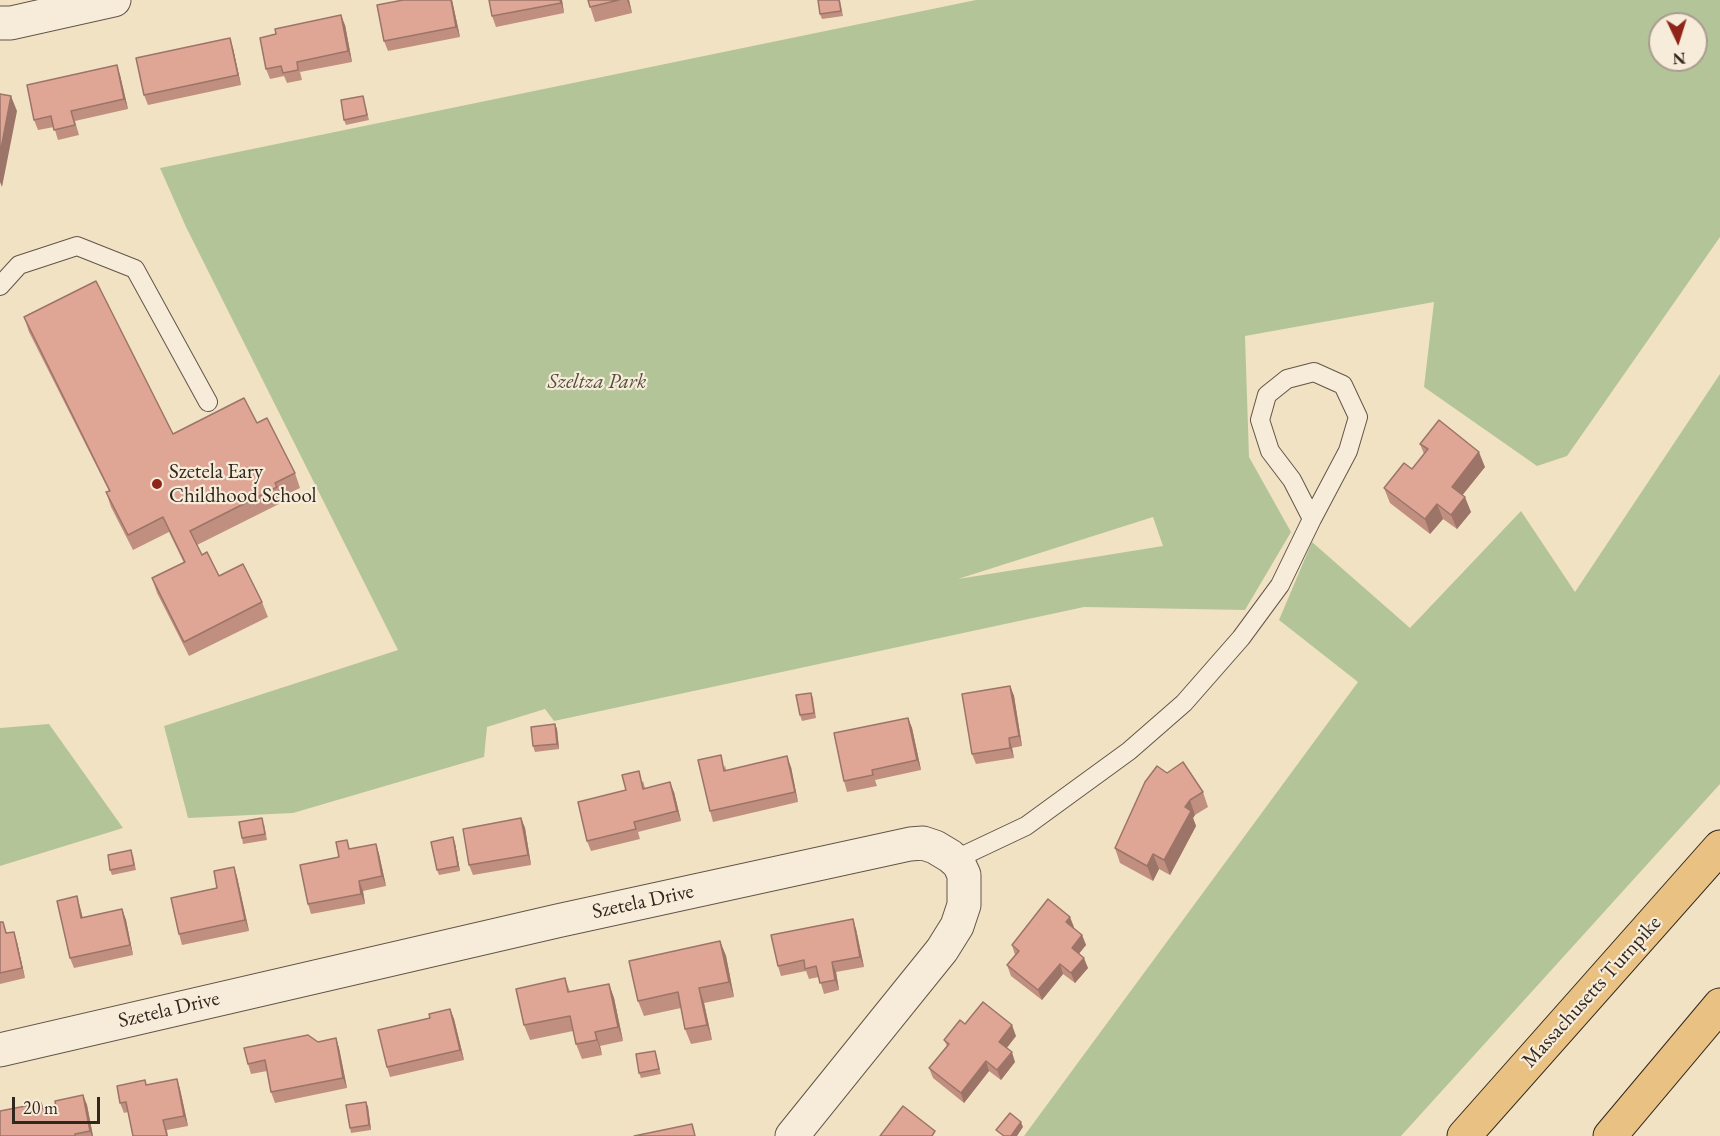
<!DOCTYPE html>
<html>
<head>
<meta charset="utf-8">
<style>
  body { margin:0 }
  #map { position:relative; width:1720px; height:1136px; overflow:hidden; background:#f2e2c4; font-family:"EB Garamond",serif }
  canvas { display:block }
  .north { position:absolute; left:1648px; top:12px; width:60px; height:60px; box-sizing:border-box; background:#f7ecd9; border:2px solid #a89d8e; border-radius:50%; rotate:176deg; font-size:16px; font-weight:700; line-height:24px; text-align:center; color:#31271e }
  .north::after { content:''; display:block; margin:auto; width:21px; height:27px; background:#8f2418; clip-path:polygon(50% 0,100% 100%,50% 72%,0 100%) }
  .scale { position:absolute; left:12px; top:1097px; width:88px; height:27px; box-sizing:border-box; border:3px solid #31271e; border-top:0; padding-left:8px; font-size:18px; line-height:21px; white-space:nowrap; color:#31271e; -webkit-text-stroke:4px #f7ecd9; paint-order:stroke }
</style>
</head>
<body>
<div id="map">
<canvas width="1720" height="1136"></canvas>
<div class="north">N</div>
<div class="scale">20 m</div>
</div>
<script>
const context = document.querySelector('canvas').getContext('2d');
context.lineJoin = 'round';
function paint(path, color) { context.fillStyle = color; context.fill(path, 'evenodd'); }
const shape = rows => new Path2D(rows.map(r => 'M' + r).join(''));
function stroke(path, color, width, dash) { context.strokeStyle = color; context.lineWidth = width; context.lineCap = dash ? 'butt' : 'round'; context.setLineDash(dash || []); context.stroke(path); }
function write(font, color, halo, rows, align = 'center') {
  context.font = font + ' "EB Garamond",serif'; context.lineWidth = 4.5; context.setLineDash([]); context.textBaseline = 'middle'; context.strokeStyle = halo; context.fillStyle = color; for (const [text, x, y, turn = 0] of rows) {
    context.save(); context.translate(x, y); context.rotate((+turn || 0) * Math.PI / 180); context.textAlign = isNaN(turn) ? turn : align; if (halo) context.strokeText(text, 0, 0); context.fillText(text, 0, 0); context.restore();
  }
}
paint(shape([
  [976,0,1720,0,1720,237,1567,456,1537,466,1424,387,1434,302,1245,336,1249,457,1291,532,1245,610,1084,607,554,721,545,709,487,727,484,757,293,813,188,818,164,726,398,650,186,227,160,168],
  [1660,24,1696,24,1696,60,1660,60],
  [1153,517,1163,546,958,579],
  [1720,374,1720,784,1401,1136,1024,1136,1358,682,1279,620,1312,542,1410,628,1521,511,1575,592],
  [49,724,123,828,0,866,0,728]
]), '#b4c499');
const service = shape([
  [0,286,19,265,77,246,135,269,208,402],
  [954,860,1026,826,1129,751,1184,703,1241,638,1280,585,1312,519,1348,451,1358,417,1343,385,1314,372,1287,379,1267,395,1260,420,1270,451,1292,480,1312,519]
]);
const minor = shape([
  [0,23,11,23,114,0],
  [0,1050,557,921,910,844,923,843,935,847,950,856,959,864,964,875,964,905,957,926,942,950,792,1136]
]);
const motorway = shape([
  [1464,1136,1720,847],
  [1610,1136,1720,1005]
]);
stroke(service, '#615648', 20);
stroke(minor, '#615648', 35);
stroke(motorway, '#31271e', 35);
stroke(service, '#f7ecd9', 18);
stroke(minor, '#f7ecd9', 33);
stroke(motorway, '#e9c182', 33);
paint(shape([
  [403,0,452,0,460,37,388,51,384,41],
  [489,0,562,0,564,13,496,27,492,16],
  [588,0,629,0,632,13,595,22],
  [840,0,843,16,822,19,820,14],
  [345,25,352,62,300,72,302,80,287,83,284,76,270,79,266,69],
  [233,48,241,85,148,105,144,95],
  [120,75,128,109,75,121,79,135,58,140,54,127,38,130,34,120],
  [363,96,369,120,346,125,344,120],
  [24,317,173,434,257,423,295,473,300,488,281,497,283,502,197,545,202,555,219,576,262,602,268,617,189,656,157,593,152,578,184,563,169,532,133,550,111,507,106,492,109,491,29,332],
  [1420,444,1485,467,1462,495,1471,512,1457,529,1443,519,1430,534,1390,503,1384,488,1412,469,1424,454],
  [1010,686,1014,696,1022,746,1012,748,1014,758,976,764,972,754],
  [811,693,813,698,816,718,802,721,800,715],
  [908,718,912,728,921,770,875,780,877,786,847,792,844,781],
  [555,724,557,729,559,749,535,752,533,746],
  [725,765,726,770,791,767,798,802,713,822,710,811],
  [1167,773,1203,792,1208,807,1195,815,1193,818,1196,826,1170,875,1159,869,1153,881,1120,863,1115,848],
  [643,781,645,788,674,792,681,821,638,832,640,839,591,851,587,841],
  [521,818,525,828,531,865,473,875,469,865],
  [264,824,267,840,243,844,242,838],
  [455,843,460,871,439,875,437,870],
  [376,844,379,854,386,886,363,891,365,904,311,914,308,904,339,857,350,849],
  [133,855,136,870,112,875,110,870],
  [234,867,237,877,249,931,182,945,179,934],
  [80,907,83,918,122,909,126,920,133,955,74,968,70,958],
  [0,922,7,933,17,942,25,978,0,984],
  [1074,927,1073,928,1082,935,1086,945,1079,954,1088,968,1075,983,1063,974,1042,1000,1011,976,1007,965,1015,955,1012,945],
  [856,929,864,967,836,972,839,990,824,994,819,977,809,979,806,971,781,976,778,966],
  [720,941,726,956,734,997,704,1003,712,1040,691,1044,685,1029,681,1008,644,1016,638,1001],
  [565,978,570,992,609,984,614,998,623,1041,600,1046,602,1055,582,1059,576,1044,573,1031,530,1040,524,1025],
  [450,1009,454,1019,464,1060,390,1077,387,1067],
  [965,1024,1016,1036,1007,1048,1015,1062,1001,1080,989,1071,964,1103,933,1078,929,1068,947,1046,944,1040],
  [336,1038,339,1048,347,1088,275,1103,271,1092,267,1071,251,1074,248,1064,318,1042],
  [655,1051,661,1074,641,1078,639,1073],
  [177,1079,180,1089,188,1126,167,1130,168,1136,133,1136,128,1112,124,1113,120,1103,146,1085],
  [83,1095,87,1105,93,1136,0,1136,41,1103,44,1109,56,1107],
  [366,1102,368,1107,371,1130,351,1133,350,1128]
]), '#c08f80');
paint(shape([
  [451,0,452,0,460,37,456,27],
  [560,0,562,0,564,13,561,3],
  [627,0,629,0,632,13],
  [341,15,345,25,352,62,348,51],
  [230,38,233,48,241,85,238,75],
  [117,65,120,75,128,109,124,99],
  [11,96,17,111,2,187,0,182,0,154],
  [1479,452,1485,467,1457,502,1452,487],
  [1465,497,1471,512,1457,529,1451,515],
  [1437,504,1443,519,1430,534,1425,519],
  [1010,686,1014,696,1022,746,1019,736],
  [908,718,912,728,921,770,917,760],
  [555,724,557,729,559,749,557,744],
  [1009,738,1012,748,1014,758,1010,748],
  [787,756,791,767,798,802,795,792],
  [670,782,674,792,681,821,677,811],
  [1190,800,1195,815,1193,818,1196,826,1170,875,1164,860,1185,807],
  [521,818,525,828,531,865,528,855],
  [453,837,455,843,460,871,458,866],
  [376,844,379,854,386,886,382,876],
  [1153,854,1159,869,1153,881,1147,866],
  [234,867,237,877,249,931,245,920],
  [359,881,363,891,365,904,361,894],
  [77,896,80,907,85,928,81,918],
  [122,909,126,920,133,955,130,945],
  [1070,917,1074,927,1070,933,1066,922],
  [853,919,856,929,864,967,860,957],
  [14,932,17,942,25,978,22,968],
  [1082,935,1086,945,1075,958,1072,948],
  [720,941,726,956,734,997,729,982],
  [1084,958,1088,968,1075,983,1071,973],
  [832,962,836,972,839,990,835,980],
  [1060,964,1063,974,1042,1000,1038,990],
  [609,984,614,998,623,1041,618,1027],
  [699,988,704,1003,712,1040,707,1025],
  [450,1009,454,1019,464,1060,460,1050],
  [1012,1025,1016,1036,1003,1052,999,1042],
  [595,1032,600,1046,602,1055,597,1040],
  [336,1038,339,1048,347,1088,343,1078],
  [1012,1052,1015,1062,1001,1080,997,1070],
  [986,1061,989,1071,964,1103,961,1093],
  [177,1079,180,1089,188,1126,184,1116],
  [83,1095,87,1105,93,1136,92,1136,90,1131],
  [366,1102,368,1107,371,1130,369,1125],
  [1021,1122,1023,1127,1017,1136,1011,1136]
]), '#9c7468');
const building = shape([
  [403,0,451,0,456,27,384,41,377,5,403,0],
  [489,0,560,0,561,3,492,16,489,0],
  [588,0,619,0,590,7,588,0],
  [818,0,839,0,841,11,820,14,818,0],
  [341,15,348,51,297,62,298,70,283,73,281,66,266,69,260,38,276,34,275,29,341,15],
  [230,38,238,75,144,95,136,58,230,38],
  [117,65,124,99,71,111,75,125,54,130,51,116,34,120,27,85,117,65],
  [0,94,11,96,0,154,0,94],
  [363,96,367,115,344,120,341,100,363,96],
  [96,281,173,434,244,398,257,423,267,418,295,473,275,483,277,487,190,531,202,555,207,552,219,576,243,564,262,602,184,642,152,578,185,562,163,517,128,535,106,492,110,491,24,317,96,281],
  [1439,420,1479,452,1452,487,1465,497,1451,515,1437,504,1425,519,1384,488,1404,463,1412,469,1428,449,1420,444,1439,420],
  [1010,686,1019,736,1009,738,1010,748,972,754,962,694,1010,686],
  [811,693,814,713,800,715,796,695,811,693],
  [908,718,917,760,872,770,873,775,844,781,834,733,908,718],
  [555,724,557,744,533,746,531,727,555,724],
  [721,755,724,771,787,756,795,792,710,811,698,760,721,755],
  [1183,762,1203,792,1190,800,1185,807,1191,811,1164,860,1153,854,1147,866,1115,848,1145,782,1157,766,1167,773,1183,762],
  [639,771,643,789,670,782,677,811,634,822,636,829,587,841,578,802,626,790,622,775,639,771],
  [262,818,265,834,242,838,239,822,262,818],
  [521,818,528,855,469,865,463,829,521,818],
  [453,837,458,866,437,870,431,842,453,837],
  [347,840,349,849,376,844,382,876,359,881,361,894,308,904,300,865,339,857,336,842,347,840],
  [131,850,134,865,110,870,108,855,131,850],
  [234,867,245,920,179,934,171,898,217,888,214,871,234,867],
  [77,896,81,918,122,909,130,945,70,958,57,901,77,896],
  [1048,899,1070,917,1066,922,1082,935,1072,948,1084,958,1071,973,1060,964,1038,990,1007,965,1019,951,1012,945,1048,899],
  [853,919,860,957,832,962,835,980,820,983,816,966,805,969,804,960,778,966,771,935,853,919],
  [0,922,3,922,6,933,14,932,22,968,0,973,0,922],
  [720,941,729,982,699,988,707,1025,685,1029,678,992,638,1001,629,961,720,941],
  [565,978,568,992,609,984,618,1027,595,1032,597,1040,576,1044,570,1016,524,1025,516,989,565,978],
  [983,1002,1012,1025,999,1042,1012,1052,997,1070,986,1061,961,1093,929,1068,949,1044,944,1040,960,1020,965,1024,983,1002],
  [450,1009,460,1050,387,1067,378,1030,430,1018,429,1014,450,1009],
  [308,1035,318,1042,336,1038,343,1078,271,1092,265,1060,248,1064,244,1048,308,1035],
  [655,1051,659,1069,639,1073,636,1054,655,1051],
  [177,1079,184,1116,163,1120,167,1136,133,1136,126,1102,120,1103,117,1086,145,1080,146,1085,177,1079],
  [83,1095,90,1131,75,1134,75,1136,0,1136,0,1111,41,1103,43,1109,56,1107,55,1101,83,1095],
  [366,1102,369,1125,350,1128,346,1105,366,1102],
  [903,1106,935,1131,932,1136,880,1136,903,1106],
  [1010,1113,1021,1122,1011,1136,1004,1136,996,1130,1010,1113],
  [692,1124,695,1136,634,1136,692,1124]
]);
paint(building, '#dfa695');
stroke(building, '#9c7468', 1.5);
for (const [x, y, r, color] of [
  [157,484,6,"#8f2418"]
]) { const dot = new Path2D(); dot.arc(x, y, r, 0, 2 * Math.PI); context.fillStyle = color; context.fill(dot); stroke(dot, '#f7ecd9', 2); }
write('italic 21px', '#524e3d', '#f7ecd9', [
  ["Szeltza Park",597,382]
]);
write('21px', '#31271e', '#f7ecd9', [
  ["Szetela Eary",169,472],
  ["Childhood School",169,496]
], 'left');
write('21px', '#31271e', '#f7ecd9', [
  ["Szetela Drive",643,902,-12],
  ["Massachusetts Turnpike",1592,992,-48],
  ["Szetela Drive",169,1010,-13]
]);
</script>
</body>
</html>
